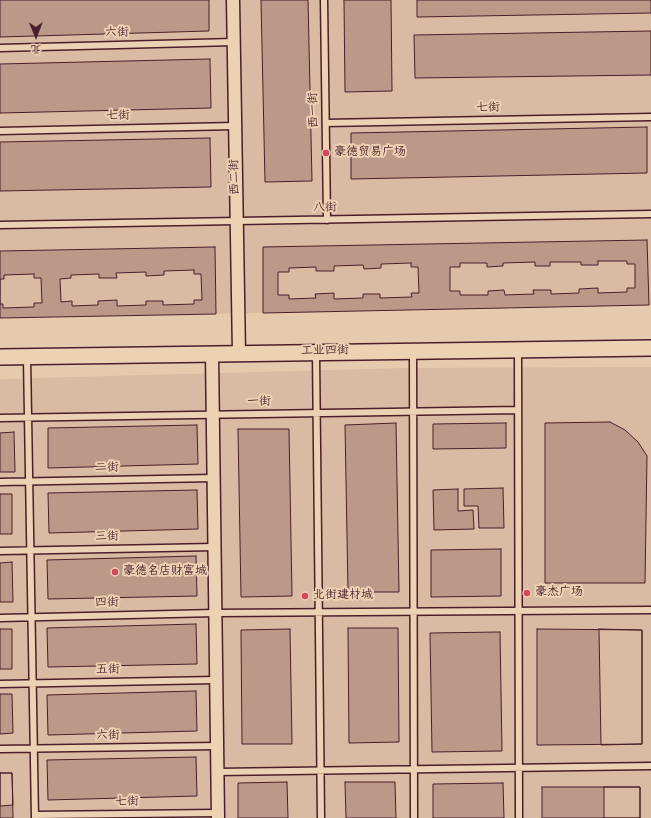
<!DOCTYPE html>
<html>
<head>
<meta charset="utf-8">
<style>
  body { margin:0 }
  #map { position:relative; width:651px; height:818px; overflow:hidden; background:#e6caae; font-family:Dekko,"LXGW WenKai TC",sans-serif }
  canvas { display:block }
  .north { position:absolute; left:16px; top:16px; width:40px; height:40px; -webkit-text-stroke:3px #edd1b3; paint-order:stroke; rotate:179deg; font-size:11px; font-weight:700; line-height:16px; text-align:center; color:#4a1f2b }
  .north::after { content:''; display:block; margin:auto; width:14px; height:18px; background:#4a1f2b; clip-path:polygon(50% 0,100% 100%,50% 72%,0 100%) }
</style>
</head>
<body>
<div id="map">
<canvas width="651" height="818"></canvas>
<div class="north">北</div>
</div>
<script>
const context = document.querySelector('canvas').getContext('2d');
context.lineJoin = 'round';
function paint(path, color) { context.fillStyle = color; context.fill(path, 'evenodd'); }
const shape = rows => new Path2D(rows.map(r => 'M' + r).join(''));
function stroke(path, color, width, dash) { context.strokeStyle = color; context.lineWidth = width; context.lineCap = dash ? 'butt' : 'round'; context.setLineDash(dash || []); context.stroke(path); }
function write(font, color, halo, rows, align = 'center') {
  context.font = font + ' Dekko,"LXGW WenKai TC",sans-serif'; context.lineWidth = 4; context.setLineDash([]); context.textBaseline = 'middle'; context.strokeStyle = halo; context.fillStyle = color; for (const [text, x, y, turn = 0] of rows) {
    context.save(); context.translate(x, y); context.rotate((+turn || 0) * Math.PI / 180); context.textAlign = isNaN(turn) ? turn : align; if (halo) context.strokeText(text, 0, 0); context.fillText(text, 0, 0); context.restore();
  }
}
paint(shape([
  [0,0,651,0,651,305,0,318],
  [651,367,651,818,0,818,0,379,403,368]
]), '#d9bba3');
const building = shape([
  [0,0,209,0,209,31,0,37,0,0],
  [261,0,308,0,312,181,265,182,261,0],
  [344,0,391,0,392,91,345,92,344,0],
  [417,0,651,0,651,13,417,17,417,0],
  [651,31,651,75,415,78,414,35,651,31],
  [210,59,211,108,0,113,0,64,210,59],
  [647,127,647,173,351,179,351,133,647,127],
  [210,138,211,187,0,191,0,142,210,138],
  [647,240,649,305,263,313,263,247,647,240],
  [215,247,216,314,0,318,0,251,215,247],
  [598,261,627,261,627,264,635,264,635,288,627,288,627,292,598,293,598,288,579,289,579,293,551,294,551,290,533,290,534,294,505,295,504,290,488,291,488,295,460,295,460,291,450,291,450,267,460,267,460,263,487,263,487,267,503,266,503,263,535,262,535,266,550,266,550,262,581,262,581,265,598,265,598,261],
  [411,263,411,267,418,267,419,293,411,293,412,297,380,298,380,294,363,294,363,298,334,299,334,293,315,294,316,298,289,299,289,295,278,295,278,272,289,272,289,268,316,267,316,271,334,271,334,266,363,265,364,269,381,268,381,264,411,263],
  [194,270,194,274,201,274,202,300,194,300,194,304,163,305,163,301,146,301,146,305,117,306,117,300,98,301,98,305,72,306,72,301,61,302,60,279,71,278,71,275,99,274,99,278,117,278,116,273,146,272,146,276,164,275,164,271,194,270],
  [34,274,34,278,41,278,42,303,34,303,34,307,3,308,3,304,0,304,0,279,4,279,4,275,34,274],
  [610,422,625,430,638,442,647,456,645,583,545,583,545,423,610,422],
  [396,423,399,592,348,592,345,425,396,423],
  [506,423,506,448,433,449,433,424,506,423],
  [197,425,198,464,48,468,48,428,197,425],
  [238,429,289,429,292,596,241,597,238,429],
  [14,432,15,472,0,472,0,433,14,432],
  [503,488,504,528,479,528,478,506,464,506,464,489,503,488],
  [458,489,458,511,473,510,474,529,434,530,433,490,458,489],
  [197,490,198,529,49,533,48,493,197,490],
  [0,494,12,494,12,534,0,534,0,494],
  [501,549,501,596,431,597,431,550,501,549],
  [196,556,197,596,48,599,47,560,196,556],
  [12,562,13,602,0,602,0,563,12,562],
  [196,624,197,664,48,667,47,628,196,624],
  [348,628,398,628,399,742,349,743,348,628],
  [0,629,12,629,12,669,0,669,0,629],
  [290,629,292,744,242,744,241,630,290,629],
  [537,629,642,630,642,744,537,745,537,629],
  [599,629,642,630,642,744,601,745,599,629],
  [500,632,502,751,432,752,430,633,500,632],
  [196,691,197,731,48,735,47,695,196,691],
  [0,694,12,694,13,733,0,734,0,694],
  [196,757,197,796,48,800,47,760,196,757],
  [0,773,12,773,13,818,0,818,0,773],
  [0,773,12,773,13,805,0,806,0,773],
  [287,782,288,818,238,818,238,783,287,782],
  [345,782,395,782,396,818,346,818,345,782],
  [503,783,504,818,433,818,433,784,503,783],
  [542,787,640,787,640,818,542,818,542,787],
  [604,787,640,787,640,818,604,818,604,787]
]);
paint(building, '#ba9989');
stroke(building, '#4a1f2b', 1);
const service = shape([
  [324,0,327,220],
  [0,48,234,42],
  [326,123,651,117],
  [0,131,235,126],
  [0,225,651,214],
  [518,350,519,818],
  [413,352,414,818],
  [316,354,321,818],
  [27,358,35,818],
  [0,418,518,410],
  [0,482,214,478],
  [0,551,215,547],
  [0,618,215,613,651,610],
  [0,684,216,680],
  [0,749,217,746],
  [217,772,651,766],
  [35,815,218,813]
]);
const minor = shape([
  [233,0,239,354],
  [212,354,218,818]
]);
const tertiary = shape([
  [0,357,651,348]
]);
stroke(service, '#4a1f2b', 9);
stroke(minor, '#4a1f2b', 15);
stroke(tertiary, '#4a1f2b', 18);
stroke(service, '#edd1b3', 6);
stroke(minor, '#edd1b3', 12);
stroke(tertiary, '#edd1b3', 15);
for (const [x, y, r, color] of [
  [326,153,4,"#d1495b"],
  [115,572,4,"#d1495b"],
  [527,593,4,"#d1495b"],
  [305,596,4,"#d1495b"]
]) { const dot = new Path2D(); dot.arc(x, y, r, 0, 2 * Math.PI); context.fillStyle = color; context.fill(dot); stroke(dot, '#edd1b3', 1.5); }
write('12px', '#4a1f2b', '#edd1b3', [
  ["六街",117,34,-1],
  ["七街",488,109,-1],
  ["西一街",315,110,-91],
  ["七街",118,117,-1],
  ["西二街",236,177,-91],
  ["八街",325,209,-1],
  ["工业四街",325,352,-1],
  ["一街",259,403,-1],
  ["二街",107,469,-1],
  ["三街",107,538,-1],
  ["四街",107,604,-1],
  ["五街",108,671,-1],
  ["六街",108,737,-1],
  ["七街",127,803,-1]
]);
write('12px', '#4a1f2b', '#edd1b3', [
  ["豪德贸易广场",334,153],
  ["豪德名店财富城",123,572],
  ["豪杰广场",535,593],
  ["北街建材城",313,596]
], 'left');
</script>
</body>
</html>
